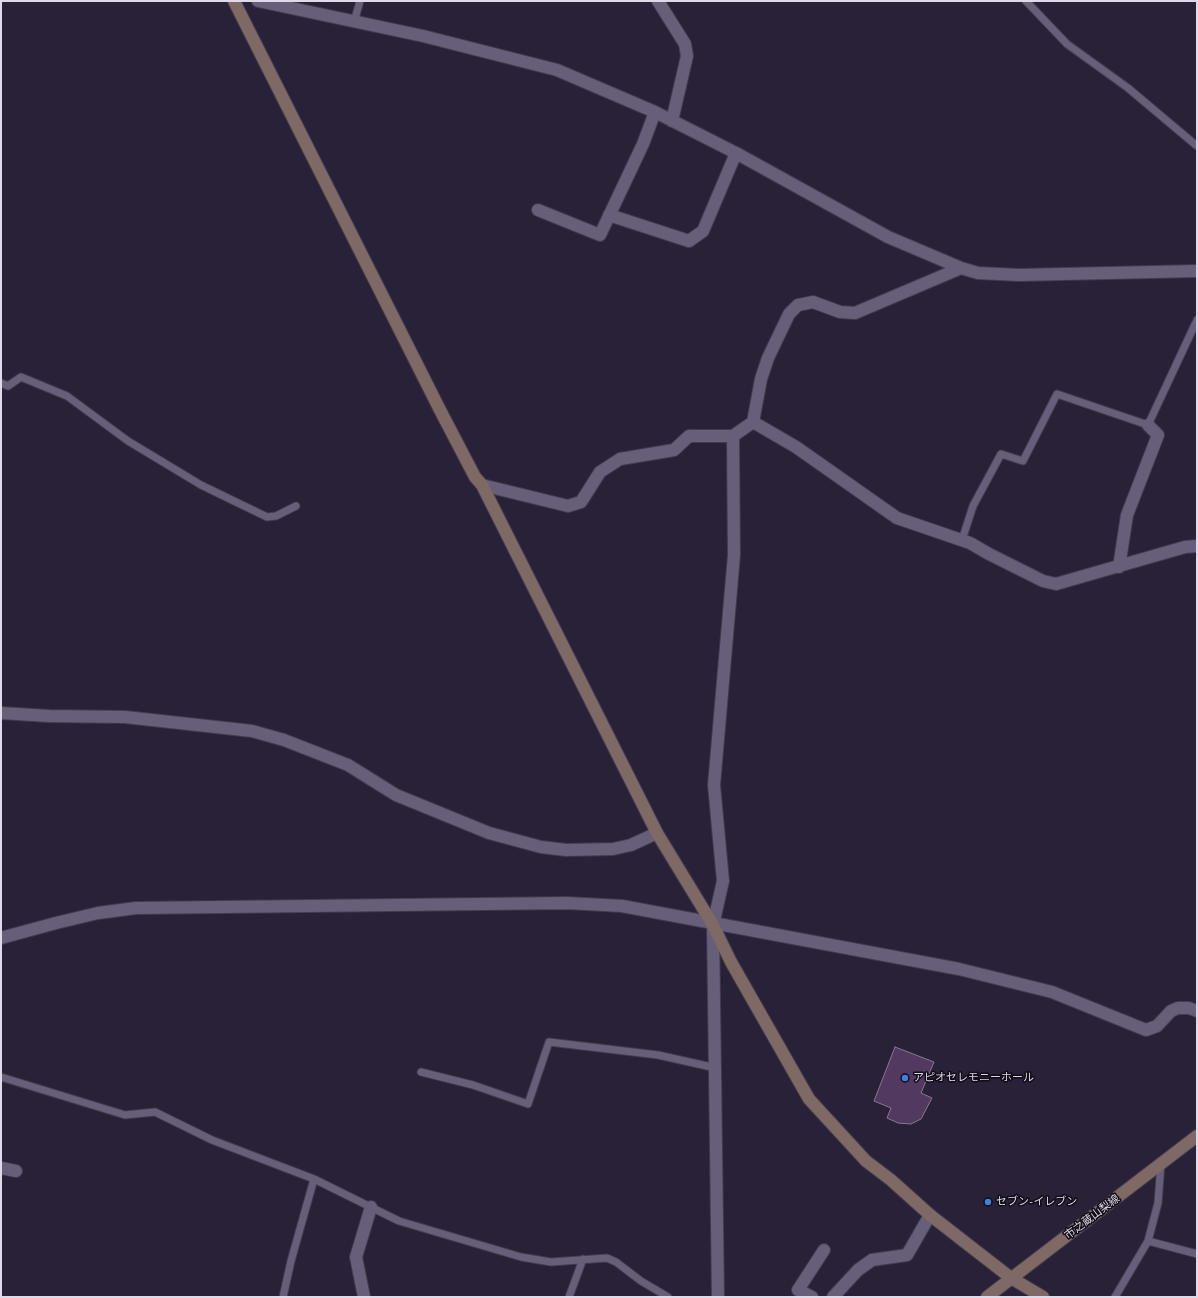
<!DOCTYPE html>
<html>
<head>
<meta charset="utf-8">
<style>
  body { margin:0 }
  #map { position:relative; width:1198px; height:1298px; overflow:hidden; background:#282138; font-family:"Public Sans",sans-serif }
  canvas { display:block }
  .frame { position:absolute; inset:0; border:2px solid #dedae9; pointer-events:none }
</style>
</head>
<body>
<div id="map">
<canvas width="1198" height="1298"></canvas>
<div class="frame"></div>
</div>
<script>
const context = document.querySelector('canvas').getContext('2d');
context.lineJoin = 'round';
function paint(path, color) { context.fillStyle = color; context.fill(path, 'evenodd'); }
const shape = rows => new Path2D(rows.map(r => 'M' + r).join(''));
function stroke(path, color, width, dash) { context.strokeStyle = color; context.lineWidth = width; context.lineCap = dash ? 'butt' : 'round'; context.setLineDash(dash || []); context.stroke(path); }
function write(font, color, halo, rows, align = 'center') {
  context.font = font + ' "Public Sans","Noto Sans JP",sans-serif'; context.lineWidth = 3; context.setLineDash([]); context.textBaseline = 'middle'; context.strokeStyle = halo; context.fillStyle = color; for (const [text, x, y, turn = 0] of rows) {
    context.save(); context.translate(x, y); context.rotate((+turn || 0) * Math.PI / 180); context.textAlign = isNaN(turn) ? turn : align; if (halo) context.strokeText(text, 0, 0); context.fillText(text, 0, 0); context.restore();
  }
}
const building = shape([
  [895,1047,934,1062,921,1093,932,1098,921,1119,911,1124,898,1123,887,1118,891,1108,874,1101,895,1047]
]);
paint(building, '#52395f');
stroke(building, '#887891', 1);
const lane = shape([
  [1026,1,1067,44,1128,88,1197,146],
  [354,22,360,1],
  [1,383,8,386,21,377,67,396,128,441,201,485,267,517,276,516,296,506],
  [962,540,973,506,1001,454,1023,461,1057,394,1148,425,1197,320],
  [421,1072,473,1085,528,1104,549,1042,658,1055,716,1068],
  [1,1077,125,1115,155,1112,212,1140,314,1179,399,1221,521,1257,551,1262,607,1258,616,1262,641,1281,668,1297],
  [1148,1241,1197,1254],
  [283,1297,291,1261,314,1179],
  [569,1297,583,1259],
  [1115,1297,1148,1241,1158,1203,1161,1164]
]);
const street = shape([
  [258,1,423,36,557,70,655,112,736,153,888,237,961,268,978,273,1019,275,1197,271],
  [658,1,685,44,687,56,672,121],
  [538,210,600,235,643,144,655,112],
  [609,215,689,241,703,231,736,153],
  [753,422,796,447,897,518,970,543,989,554,1043,581,1056,584,1185,547,1197,546],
  [482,485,568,506,581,502,600,472,620,459,674,450,689,436,733,436,753,422,761,379,768,358,789,314,798,305,813,302,840,312,855,313,961,268],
  [1119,567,1127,515,1158,435,1148,425],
  [1,713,49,716,125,717,252,731,284,740,348,765,396,795,489,833,541,847,566,850,613,849,631,845,657,833],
  [1,938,56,923,98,913,136,908,567,903,622,906,959,969,1052,992,1146,1030,1157,1026,1171,1011,1178,1008,1189,1008,1197,1011],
  [1,1168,16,1171],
  [364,1297,356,1257,371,1207],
  [718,1297,713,925,723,881,714,785,734,555,733,436],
  [812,1297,798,1290,824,1250],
  [833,1297,858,1270,872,1260,907,1255,930,1215]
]);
const secondary = shape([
  [234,1,440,410,475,477,482,485,657,833,713,925,731,962,809,1099,866,1161,891,1180,930,1215,1011,1278,1043,1297],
  [987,1297,1197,1136]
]);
stroke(lane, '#423c4f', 9);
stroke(street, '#423c4f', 14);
stroke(secondary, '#423c4f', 14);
stroke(lane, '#675f7a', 7);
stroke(street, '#675f7a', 12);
stroke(secondary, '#7f6965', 12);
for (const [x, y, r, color] of [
  [905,1078,4,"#3f7fe0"],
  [988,1202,4,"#3f7fe0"]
]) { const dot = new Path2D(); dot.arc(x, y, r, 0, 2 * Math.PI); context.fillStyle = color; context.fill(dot); stroke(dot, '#100d17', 1.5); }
write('11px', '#dedae9', '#100d17', [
  ["アピオセレモニーホール",913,1078],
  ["セブン-イレブン",996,1202]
], 'left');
write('11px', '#dedae9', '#100d17', [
  ["市之蔵山梨線",1092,1217,-37]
]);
</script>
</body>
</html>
